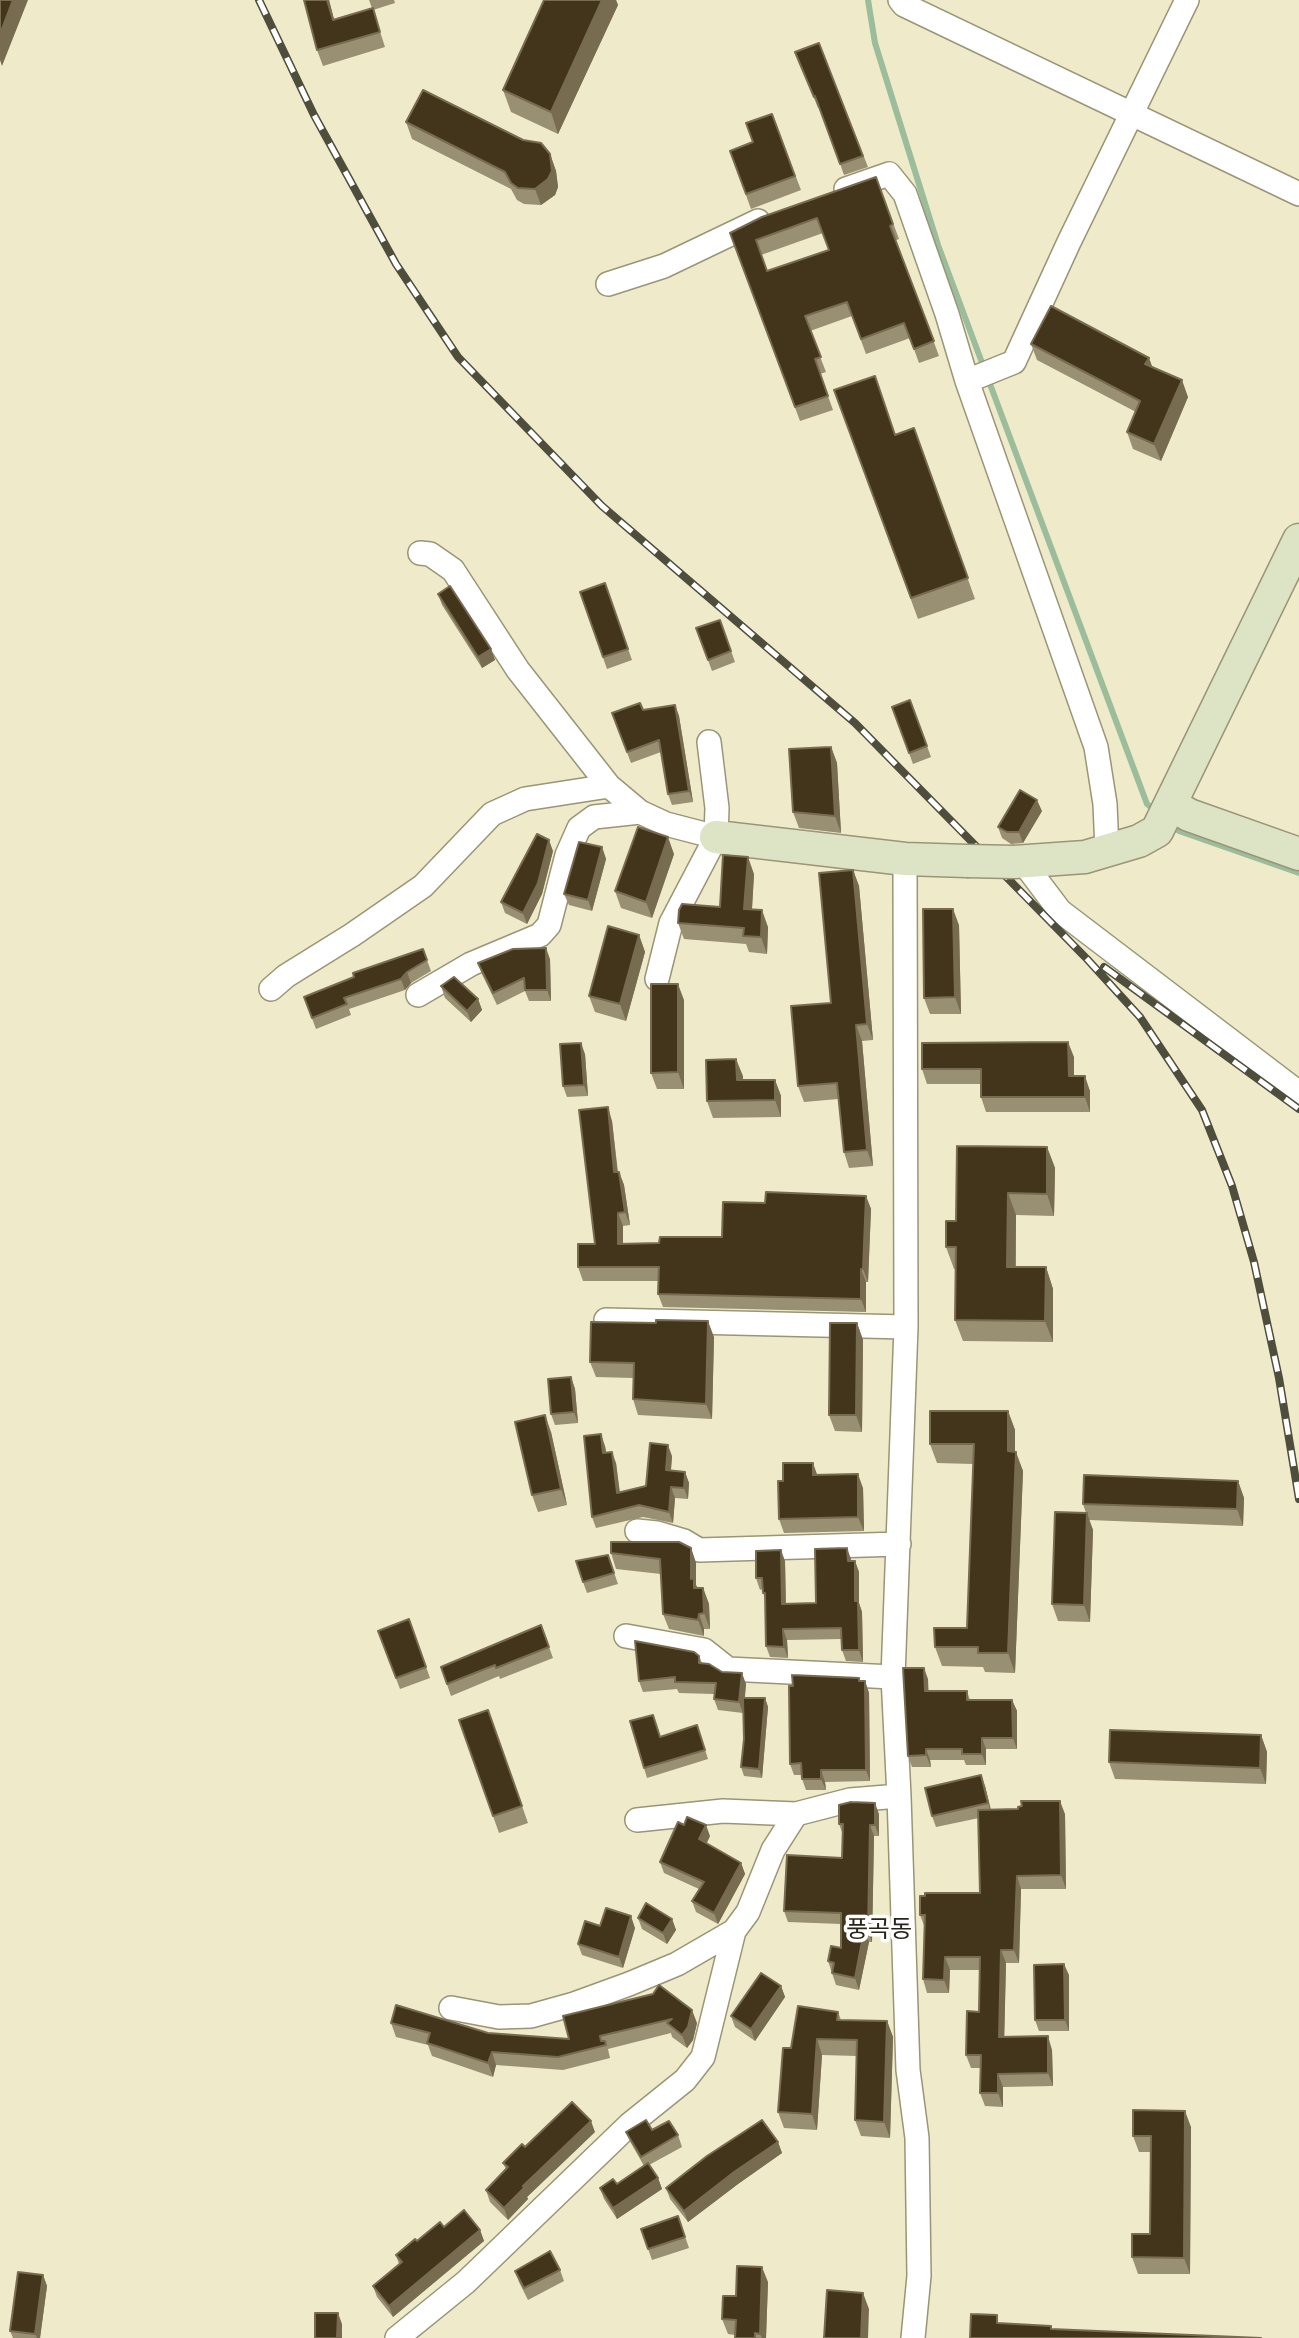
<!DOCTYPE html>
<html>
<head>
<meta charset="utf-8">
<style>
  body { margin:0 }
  canvas { display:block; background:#efeac9 }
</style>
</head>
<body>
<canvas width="1299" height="2338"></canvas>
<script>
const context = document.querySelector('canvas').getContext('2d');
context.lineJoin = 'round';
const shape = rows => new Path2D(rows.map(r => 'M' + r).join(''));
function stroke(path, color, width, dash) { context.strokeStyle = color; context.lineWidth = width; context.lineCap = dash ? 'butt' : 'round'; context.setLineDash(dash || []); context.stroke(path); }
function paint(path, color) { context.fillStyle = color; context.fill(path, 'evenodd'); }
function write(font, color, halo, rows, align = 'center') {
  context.font = font + ' "Noto Serif","Noto Sans KR",serif'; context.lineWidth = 7; context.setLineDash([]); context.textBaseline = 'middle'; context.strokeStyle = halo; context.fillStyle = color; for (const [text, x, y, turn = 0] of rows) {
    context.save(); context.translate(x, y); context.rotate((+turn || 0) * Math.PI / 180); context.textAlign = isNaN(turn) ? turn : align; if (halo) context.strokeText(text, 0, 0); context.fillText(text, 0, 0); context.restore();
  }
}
stroke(shape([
  [868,0,875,43,938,245,1147,804,1157,812],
  [1171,824,1179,831,1299,873]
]), '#9bbd9b', 6);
const street = shape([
  [900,0,904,5,1299,194],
  [846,189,889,174,905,194,947,314,967,381,1096,747,1105,804,1107,850],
  [608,284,664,266,758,221],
  [967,381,1014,362,1069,242,1187,0],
  [420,553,430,554,453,570,518,670,609,786,640,812],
  [905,859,906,1327,893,1677,899,1796,908,2070,917,2138,919,2276,913,2338],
  [1023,862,1060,911,1299,1093],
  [657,979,671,923,716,837,717,808,709,742],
  [271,989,286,976,352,935,423,886,492,814,525,799,609,786],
  [418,995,471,964,540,935,549,925,567,855,579,828,594,817,640,812,666,824,716,837],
  [606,1320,906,1327],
  [637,1531,657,1533,684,1541,699,1550,899,1544],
  [626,1636,704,1650,728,1669,893,1677],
  [637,1820,723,1811,796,1814],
  [451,2008,499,2017,531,2016,574,2004,629,1984,677,1964,734,1931],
  [397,2338,466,2282,629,2125,685,2080,703,2057,734,1931,748,1912,773,1850,796,1814,850,1800,899,1796]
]);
const secondary = shape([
  [1170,804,1189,815,1299,854],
  [716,837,905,859,967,861],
  [1014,862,1085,857,1139,841,1157,831,1299,540]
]);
stroke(street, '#9a9576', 26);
stroke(secondary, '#9a9576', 35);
stroke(street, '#fff', 23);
stroke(secondary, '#dce4c5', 32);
const rail = shape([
  [259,0,314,115,396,264,458,357,602,506,855,723,1087,959,1140,1017,1202,1110,1232,1186,1254,1262,1279,1378,1299,1499],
  [1104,967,1299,1109]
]);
stroke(rail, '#4f4d3c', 8);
stroke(rail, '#fff', 5, [16]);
const secondaryBridge = shape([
  [967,861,1014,862]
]);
stroke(secondaryBridge, '#9a9576', 35, []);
stroke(secondaryBridge, '#dce4c5', 32);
paint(shape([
  [304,0,329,0,334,19,372,8,369,0,394,0,395,3,373,10,385,47,323,66,317,50],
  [544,0,616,0,618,5,558,134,511,112,503,90],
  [819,43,868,167,844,175,820,107,818,108,800,63],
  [772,114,801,190,751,209,730,151,752,142],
  [406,122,550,154,556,171,558,187,555,195,541,205,524,204,517,200,511,189,412,139],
  [876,177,899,239,896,240,939,356,919,363,910,338,866,354,852,316,810,331,826,372,820,374,833,410,800,421,730,233],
  [823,233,829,250,767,271,761,255],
  [1031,344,1149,358,1152,367,1188,397,1161,461,1133,449,1127,432,1136,412,1037,360],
  [834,390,896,434,914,428,975,599,918,619],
  [605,583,632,660,607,669,580,592],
  [438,594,491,649,495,660,482,668,442,605],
  [720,620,735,662,712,671,708,660],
  [910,700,931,757,913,764,892,707],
  [675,705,679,716,693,802,672,805,668,794,661,752,631,763,612,713,643,710],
  [831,747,837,763,841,833,799,828,793,812],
  [1042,811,1023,843,1011,844,1002,838,998,827],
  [602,847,606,859,592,911,569,905,564,894],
  [553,851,542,894,527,924,505,913,501,902],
  [674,854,652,918,621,908,615,891],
  [853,870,859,886,873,1040,862,1041,873,1166,849,1168,844,1152,838,1099,804,1102,798,1086,831,1003],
  [754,874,752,909,768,927,767,954,749,952,746,944,684,939,678,923,720,907],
  [959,925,961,1014,930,1014,924,998],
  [639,935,645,952,626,1021,595,1012,589,996],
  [423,949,431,971,411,983,405,990,349,1009,351,1015,316,1029,304,997],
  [550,959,551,1001,529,1001,525,991,497,1005,482,974,478,963],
  [441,986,478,999,482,1010,471,1022,445,998],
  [684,1000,684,1089,657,1089,651,1073],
  [585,1054,588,1096,567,1097,563,1086],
  [1074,1057,1074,1076,1090,1091,1090,1112,986,1112,981,1097,981,1084,927,1084,922,1069],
  [743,1076,743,1080,775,1080,781,1096,781,1117,713,1118,707,1101],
  [612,1121,618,1172,619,1172,624,1185,630,1225,623,1226,623,1244,659,1243,722,1237,765,1203,866,1196,871,1209,868,1282,866,1282,866,1312,663,1307,658,1294,658,1281,583,1281,578,1267,595,1244],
  [1047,1147,1055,1168,1054,1216,1016,1215,1016,1267,1046,1267,1053,1289,1053,1342,963,1341,955,1320,956,1269,954,1269,946,1247,956,1221],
  [857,1323,863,1340,862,1432,835,1431,829,1415],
  [714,1337,712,1419,638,1415,633,1399,633,1378,596,1377,590,1362],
  [571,1377,575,1389,578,1423,555,1425,551,1414],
  [1008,1411,1015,1430,1015,1452,1023,1471,1015,1673,985,1672,983,1667,942,1666,935,1647,967,1628,973,1464,937,1463,930,1444],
  [551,1432,567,1505,538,1512,532,1495],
  [605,1446,606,1452,616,1463,620,1492,646,1486,672,1456,671,1470,685,1472,689,1483,688,1499,675,1498,673,1523,643,1517,596,1528,592,1517],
  [817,1475,863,1488,864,1531,784,1533,779,1519,783,1481],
  [1238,1481,1244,1498,1243,1526,1089,1520,1093,1530,1090,1622,1058,1621,1052,1604,1086,1513,1083,1504],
  [691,1548,696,1563,696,1585,698,1588,703,1588,709,1604,710,1629,704,1629,704,1636,669,1629,663,1614,661,1574,616,1569,611,1553],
  [608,1555,618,1584,587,1593,583,1582],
  [851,1559,851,1561,855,1561,859,1572,859,1603,862,1612,863,1662,846,1661,842,1650,842,1639,787,1640,788,1658,770,1657,766,1646,765,1599,762,1589,760,1590,756,1578,785,1561,786,1604,816,1603],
  [409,1619,430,1678,400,1689,378,1631],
  [541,1625,553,1658,500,1679,499,1676,451,1696,441,1667],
  [699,1656,702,1663,746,1684,745,1698,765,1698,768,1707,762,1778,744,1776,741,1767,744,1739,743,1713,718,1710,714,1699,714,1694,679,1693,677,1689,643,1692,639,1681],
  [859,1678,860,1681,865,1681,869,1693,870,1781,825,1782,826,1790,806,1790,802,1779,802,1775,794,1775,790,1764],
  [928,1679,928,1691,967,1691,970,1700,1012,1700,1017,1711,1017,1749,986,1749,986,1765,966,1765,964,1760,930,1760,931,1767,912,1767,908,1756],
  [488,1710,528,1823,499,1833,459,1720],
  [697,1725,708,1759,647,1778,644,1768],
  [1261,1735,1267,1752,1266,1784,1115,1779,1109,1762],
  [985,1786,991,1810,1065,1814,1066,1889,1021,1889,1019,1963,1006,1963,1004,2037,1052,2050,1053,2086,1003,2087,1003,2107,985,2106,980,2093,980,2068,971,2068,966,2055,979,2012,980,1970,950,1970,949,1993,927,1993,923,1979,925,1928,920,1915,980,1893,979,1818,936,1827,932,1816],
  [879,1814,879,1836,874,1836,872,1942,869,1942,859,1990,836,1985,828,1961,841,1948,841,1924,788,1922,784,1911,842,1858,843,1835,839,1824],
  [710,1836,707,1843,741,1863,745,1874,718,1924,696,1912,692,1901,699,1889,664,1873,660,1862],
  [638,1918,672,1919,676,1930,667,1944,642,1929],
  [600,1926,635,1928,623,1968,582,1955,578,1944],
  [1069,1975,1069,2031,1039,2031,1035,2020],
  [781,1986,785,1997,755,2041,735,2027,731,2016],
  [653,1994,697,2023,693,2040,687,2048,672,2037,671,2033,608,2049,610,2058,563,2070,496,2065,493,2077,432,2056,428,2045,396,2037,391,2023,488,2033,569,2039],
  [838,2012,841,2020,887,2021,893,2037,890,2138,861,2136,855,2120,857,2056,822,2055,817,2130,784,2128,778,2112,791,2048],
  [1191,2127,1190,2274,1138,2274,1132,2257,1150,2234,1151,2152,1139,2152,1133,2136],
  [652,2130,678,2135,682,2147,649,2165,658,2178,662,2189,617,2219,604,2199,600,2188,617,2184,644,2166,631,2143,626,2132],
  [595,2132,527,2197,528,2199,508,2220,490,2202,486,2190,506,2169,503,2163,525,2147],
  [778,2142,782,2153,738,2184,688,2222,670,2199,666,2188],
  [678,2216,689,2248,652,2260,641,2229],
  [444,2227,480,2230,484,2241,393,2317,377,2297,373,2286,399,2264,396,2255,417,2241],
  [560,2270,564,2281,528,2300,519,2282,515,2271],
  [43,2275,47,2286,40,2338,13,2338,10,2331],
  [768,2282,766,2338,735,2338,735,2335,728,2334,722,2319,736,2296]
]), '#998f72');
paint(shape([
  [13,0,28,0,2,66,0,60,0,34],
  [327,0,329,0,338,35,333,20],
  [602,0,616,0,618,5,558,134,551,112],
  [550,154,556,171,558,187,555,195,541,205,535,189],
  [1149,358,1155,374,1145,364],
  [1182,380,1188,397,1161,461,1154,444],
  [491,649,495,660,482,668,478,657],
  [675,705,679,716,693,802,689,791],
  [831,747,837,763,841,833,835,816],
  [1037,800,1042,811,1023,843,1019,832],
  [668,837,674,854,652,918,646,902],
  [549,840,553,851,542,894,527,924,523,913],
  [602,847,606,859,592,911,588,900],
  [748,857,754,874,751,925,744,909],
  [853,870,859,886,873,1040,867,1024],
  [953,909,959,925,961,1014,955,997],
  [762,910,768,927,767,954,761,937],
  [639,935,645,952,626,1021,620,1004],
  [546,948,550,959,551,1001,547,990],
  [407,972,411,983,405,990,401,979],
  [678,984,684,1000,684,1089,678,1072],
  [478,999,482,1010,471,1022,467,1011],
  [856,1025,862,1041,873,1166,867,1150],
  [1068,1042,1074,1057,1074,1091,1069,1076],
  [581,1043,585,1054,588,1096,584,1085],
  [736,1059,743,1076,743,1096,737,1080],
  [1085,1076,1090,1091,1090,1112,1085,1097],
  [775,1080,781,1096,781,1117,775,1100],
  [608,1107,612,1121,619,1186,614,1172],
  [1047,1147,1055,1168,1054,1216,1047,1194],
  [619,1172,624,1185,630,1225,625,1212],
  [1008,1193,1016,1215,1015,1289,1007,1267],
  [866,1196,871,1209,868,1282,863,1269],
  [618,1213,623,1226,623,1257,618,1244],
  [1046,1267,1053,1289,1053,1342,1045,1321],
  [861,1269,866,1282,866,1312,861,1299],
  [708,1321,714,1337,712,1419,706,1404],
  [857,1323,863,1340,862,1432,856,1415],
  [571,1377,575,1389,578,1423,574,1412],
  [1008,1411,1015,1430,1015,1466,1016,1452,1023,1471,1015,1673,1008,1653],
  [545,1415,551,1432,567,1505,561,1489],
  [601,1434,605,1446,608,1464,603,1453],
  [668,1445,672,1456,670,1481,666,1470],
  [612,1452,616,1463,621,1504,617,1493],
  [813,1463,818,1477,813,1475],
  [685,1472,689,1483,688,1499,684,1488],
  [858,1474,863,1488,864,1531,858,1517],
  [1238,1481,1244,1498,1243,1526,1237,1509],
  [671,1487,675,1498,673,1523,669,1512],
  [1087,1513,1093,1530,1090,1622,1084,1605],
  [691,1548,696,1563,696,1585,700,1594,700,1604,691,1579],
  [847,1548,851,1559,852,1572,848,1561],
  [781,1550,785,1561,786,1615,782,1604],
  [855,1561,859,1572,859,1603,862,1612,863,1662,859,1650,855,1601],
  [703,1588,709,1604,710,1629,704,1613],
  [699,1614,704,1629,704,1636,698,1620],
  [783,1629,787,1640,788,1658,784,1647],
  [924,1668,928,1679,929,1702,925,1691],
  [742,1673,746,1684,743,1713,739,1702],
  [865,1681,869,1693,870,1781,866,1770],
  [765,1698,768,1707,762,1778,759,1769],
  [1012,1700,1017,1711,1017,1749,1013,1738],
  [1261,1735,1267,1752,1266,1784,1260,1768],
  [982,1738,986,1749,986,1765,982,1754],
  [926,1749,930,1760,931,1767,926,1755],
  [821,1770,825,1782,826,1790,821,1779],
  [981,1775,985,1786,992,1815,988,1803],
  [1060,1801,1065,1814,1066,1889,1061,1875],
  [875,1803,879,1814,879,1836,875,1825],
  [706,1825,710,1836,703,1850,699,1839],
  [870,1825,874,1836,872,1942,868,1931],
  [741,1863,745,1874,718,1924,714,1913],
  [1017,1876,1021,1889,1019,1963,1014,1950],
  [631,1916,635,1928,623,1968,619,1957],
  [672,1919,676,1930,667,1944,663,1933],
  [864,1931,869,1942,859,1990,855,1978],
  [1001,1950,1006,1963,1004,2050,999,2037],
  [945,1957,950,1970,949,1993,944,1980],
  [1064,1964,1069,1975,1069,2031,1065,2020],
  [781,1986,785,1997,755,2041,751,2029],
  [692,2010,697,2023,693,2040,687,2048,682,2035],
  [887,2021,893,2037,890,2138,884,2122],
  [1048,2036,1052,2050,1053,2086,1048,2073],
  [817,2039,822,2055,817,2130,812,2114],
  [492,2052,496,2065,493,2077,488,2063],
  [998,2074,1003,2087,1003,2107,998,2093],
  [1185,2111,1191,2127,1190,2274,1184,2258],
  [591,2121,595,2132,527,2197,528,2199,508,2220,504,2208,523,2186],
  [778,2142,782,2153,738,2184,688,2222,684,2211,734,2172],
  [658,2178,662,2189,617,2219,613,2208],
  [480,2230,484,2241,393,2317,389,2306],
  [762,2267,768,2282,766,2338,762,2338,760,2334],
  [43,2275,47,2286,40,2338,37,2338,35,2334],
  [863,2293,869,2309,868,2338,861,2338],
  [338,2313,342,2324,342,2338,337,2338]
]), '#776b50');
const building = shape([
  [0,0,13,0,0,34,0,0],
  [304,0,327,0,333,20,373,8,380,32,317,50,304,0],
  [544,0,602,0,551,112,503,90,544,0],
  [819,43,863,156,840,164,815,96,814,97,795,52,819,43],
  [423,90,523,140,541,143,550,154,552,171,548,179,535,189,518,188,511,183,505,172,406,122,423,90],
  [772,114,795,176,746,194,730,151,753,142,746,123,772,114],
  [876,177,893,224,890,226,934,341,914,349,904,323,861,339,847,302,805,316,821,357,815,359,828,396,795,407,730,233,762,217,876,177],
  [817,218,829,250,767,271,756,240,817,218],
  [1051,306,1149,358,1145,364,1182,380,1154,444,1127,432,1140,401,1031,344,1051,306],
  [875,376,895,435,914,428,968,578,911,598,834,390,875,376],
  [605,583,628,649,603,657,580,592,605,583],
  [450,586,491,649,478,657,438,594,450,586],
  [720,620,731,651,708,660,696,628,720,620],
  [910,700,927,746,909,753,892,707,910,700],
  [640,703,643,710,675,705,689,791,668,794,659,740,627,752,612,713,640,703],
  [831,747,835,816,793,812,789,749,831,747],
  [1020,790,1037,800,1019,832,1007,832,998,827,1020,790],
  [638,827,668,837,646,902,615,891,638,827],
  [537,834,549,840,538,883,523,913,501,902,537,834],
  [579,842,602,847,588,900,564,894,579,842],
  [723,855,748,857,744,909,762,910,761,937,743,936,744,928,678,923,679,910,682,904,720,907,723,855],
  [853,870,867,1024,856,1025,867,1150,844,1152,837,1083,798,1086,791,1006,831,1003,819,873,853,870],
  [923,909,953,909,955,997,924,998,923,909],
  [608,926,639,935,620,1004,589,996,608,926],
  [546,948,547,990,525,990,524,978,493,993,478,963,513,949,546,948],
  [423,949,427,960,407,972,401,979,344,998,347,1004,312,1018,304,997,354,977,353,973,423,949],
  [454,977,478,999,467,1011,441,986,454,977],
  [651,984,678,984,678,1072,651,1073,651,984],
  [1068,1042,1069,1076,1085,1076,1085,1097,981,1097,981,1069,922,1069,922,1043,1068,1042],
  [581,1043,584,1085,563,1086,560,1044,581,1043],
  [736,1059,737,1080,775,1080,775,1100,707,1101,706,1060,736,1059],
  [608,1107,614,1172,619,1172,625,1212,618,1213,618,1244,659,1243,660,1237,722,1237,723,1202,765,1203,766,1192,866,1196,863,1269,861,1269,861,1299,658,1294,659,1267,578,1267,578,1244,595,1244,579,1110,608,1107],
  [957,1146,1047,1147,1047,1194,1008,1193,1007,1267,1046,1267,1045,1321,955,1320,956,1247,946,1247,946,1221,956,1221,957,1146],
  [656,1320,708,1321,706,1404,633,1399,634,1363,590,1362,591,1322,656,1323,656,1320],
  [830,1323,857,1323,856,1415,829,1415,830,1323],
  [571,1377,574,1412,551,1414,548,1379,571,1377],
  [930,1411,1008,1411,1008,1451,1016,1452,1008,1653,978,1653,978,1647,935,1647,934,1628,967,1628,974,1444,930,1444,930,1411],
  [545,1415,561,1489,532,1495,515,1422,545,1415],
  [601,1434,603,1453,612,1452,617,1493,646,1486,650,1443,668,1445,666,1470,685,1472,684,1488,671,1487,669,1512,639,1505,592,1517,584,1436,601,1434],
  [783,1463,813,1463,813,1475,858,1474,858,1517,779,1519,778,1481,783,1481,783,1463],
  [1084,1475,1238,1481,1237,1509,1083,1504,1084,1475],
  [1055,1512,1087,1513,1084,1605,1052,1604,1055,1512],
  [611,1542,679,1542,691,1548,691,1579,694,1578,694,1588,703,1588,704,1613,699,1614,698,1620,663,1614,660,1559,611,1553,611,1542],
  [847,1548,848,1561,855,1561,855,1601,858,1601,859,1650,842,1650,841,1628,783,1629,784,1647,766,1646,765,1593,763,1593,762,1578,756,1578,756,1551,781,1550,782,1604,816,1603,815,1549,847,1548],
  [608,1555,614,1573,583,1582,576,1561,608,1555],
  [409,1619,426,1667,396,1678,378,1631,409,1619],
  [541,1625,549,1647,496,1668,495,1665,447,1684,441,1667,541,1625],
  [635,1641,694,1652,699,1656,699,1663,709,1664,722,1672,742,1673,739,1702,714,1699,716,1683,675,1682,675,1677,639,1681,635,1641],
  [903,1668,924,1668,925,1691,967,1691,967,1700,1012,1700,1013,1738,982,1738,982,1754,962,1754,962,1749,926,1749,926,1755,908,1756,903,1668],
  [792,1675,859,1678,859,1681,865,1681,866,1770,821,1770,821,1779,802,1779,801,1763,790,1764,789,1686,793,1686,792,1675],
  [743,1698,765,1698,759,1769,741,1767,744,1739,743,1698],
  [488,1710,522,1806,493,1816,459,1720,488,1710],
  [653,1715,660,1737,697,1725,705,1750,644,1768,630,1721,653,1715],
  [1110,1730,1261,1735,1260,1768,1109,1762,1110,1730],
  [981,1775,988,1803,932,1816,925,1788,981,1775],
  [1021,1801,1060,1801,1061,1875,1017,1876,1014,1950,1001,1950,999,2037,1048,2036,1048,2073,998,2074,998,2093,980,2093,981,2055,966,2055,967,2011,979,2012,980,1957,945,1957,944,1980,923,1979,925,1915,920,1915,920,1896,925,1896,925,1893,980,1893,978,1810,1018,1809,1018,1807,1022,1806,1021,1801],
  [851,1802,875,1803,875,1825,870,1825,868,1931,864,1931,855,1978,832,1973,834,1963,828,1961,831,1946,841,1948,841,1913,784,1911,787,1855,842,1858,843,1824,839,1824,839,1805,851,1802],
  [687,1817,706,1825,699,1839,741,1863,714,1913,692,1901,704,1882,660,1862,678,1822,684,1825,687,1817],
  [646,1903,672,1919,663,1933,638,1918,646,1903],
  [606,1908,631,1916,619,1957,578,1944,585,1921,600,1926,606,1908],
  [1064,1964,1065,2020,1035,2020,1034,1965,1064,1964],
  [761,1973,781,1986,751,2029,731,2016,761,1973],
  [659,1985,692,2010,688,2027,682,2035,667,2023,672,2019,600,2036,601,2041,605,2041,606,2045,558,2057,492,2052,488,2063,427,2043,430,2033,391,2023,396,2005,488,2033,569,2039,563,2016,653,1994,659,1985],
  [798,2006,838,2012,837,2020,887,2021,884,2122,855,2120,857,2040,817,2039,812,2114,778,2112,783,2048,791,2048,798,2006],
  [572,2102,591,2121,523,2186,524,2188,504,2208,486,2190,508,2167,503,2163,522,2144,525,2147,572,2102],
  [1133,2110,1185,2111,1184,2258,1132,2257,1132,2234,1150,2234,1151,2136,1133,2136,1133,2110],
  [646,2120,652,2130,669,2121,678,2135,641,2157,626,2132,646,2120],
  [762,2120,778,2142,734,2172,684,2211,666,2188,707,2156,762,2120],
  [648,2163,658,2178,613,2208,600,2188,613,2179,617,2184,648,2163],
  [464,2210,480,2230,389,2306,373,2286,402,2262,396,2255,415,2239,417,2241,440,2222,444,2227,464,2210],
  [678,2216,685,2237,648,2249,641,2229,678,2216],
  [550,2251,560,2270,524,2288,515,2271,550,2251],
  [737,2266,762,2267,760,2334,755,2333,755,2338,735,2338,736,2320,722,2319,723,2296,736,2296,737,2266],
  [18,2272,43,2275,35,2334,10,2331,18,2272],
  [827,2290,863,2293,861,2338,824,2338,827,2290],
  [315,2313,338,2313,337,2338,315,2338,315,2313],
  [971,2314,997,2315,997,2323,1051,2326,1051,2329,1261,2338,970,2338,971,2314]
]);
paint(building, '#43341c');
stroke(building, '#776b50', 2);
write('24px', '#272519', '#fff', [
  ["풍곡동",879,1930]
]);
</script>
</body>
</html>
